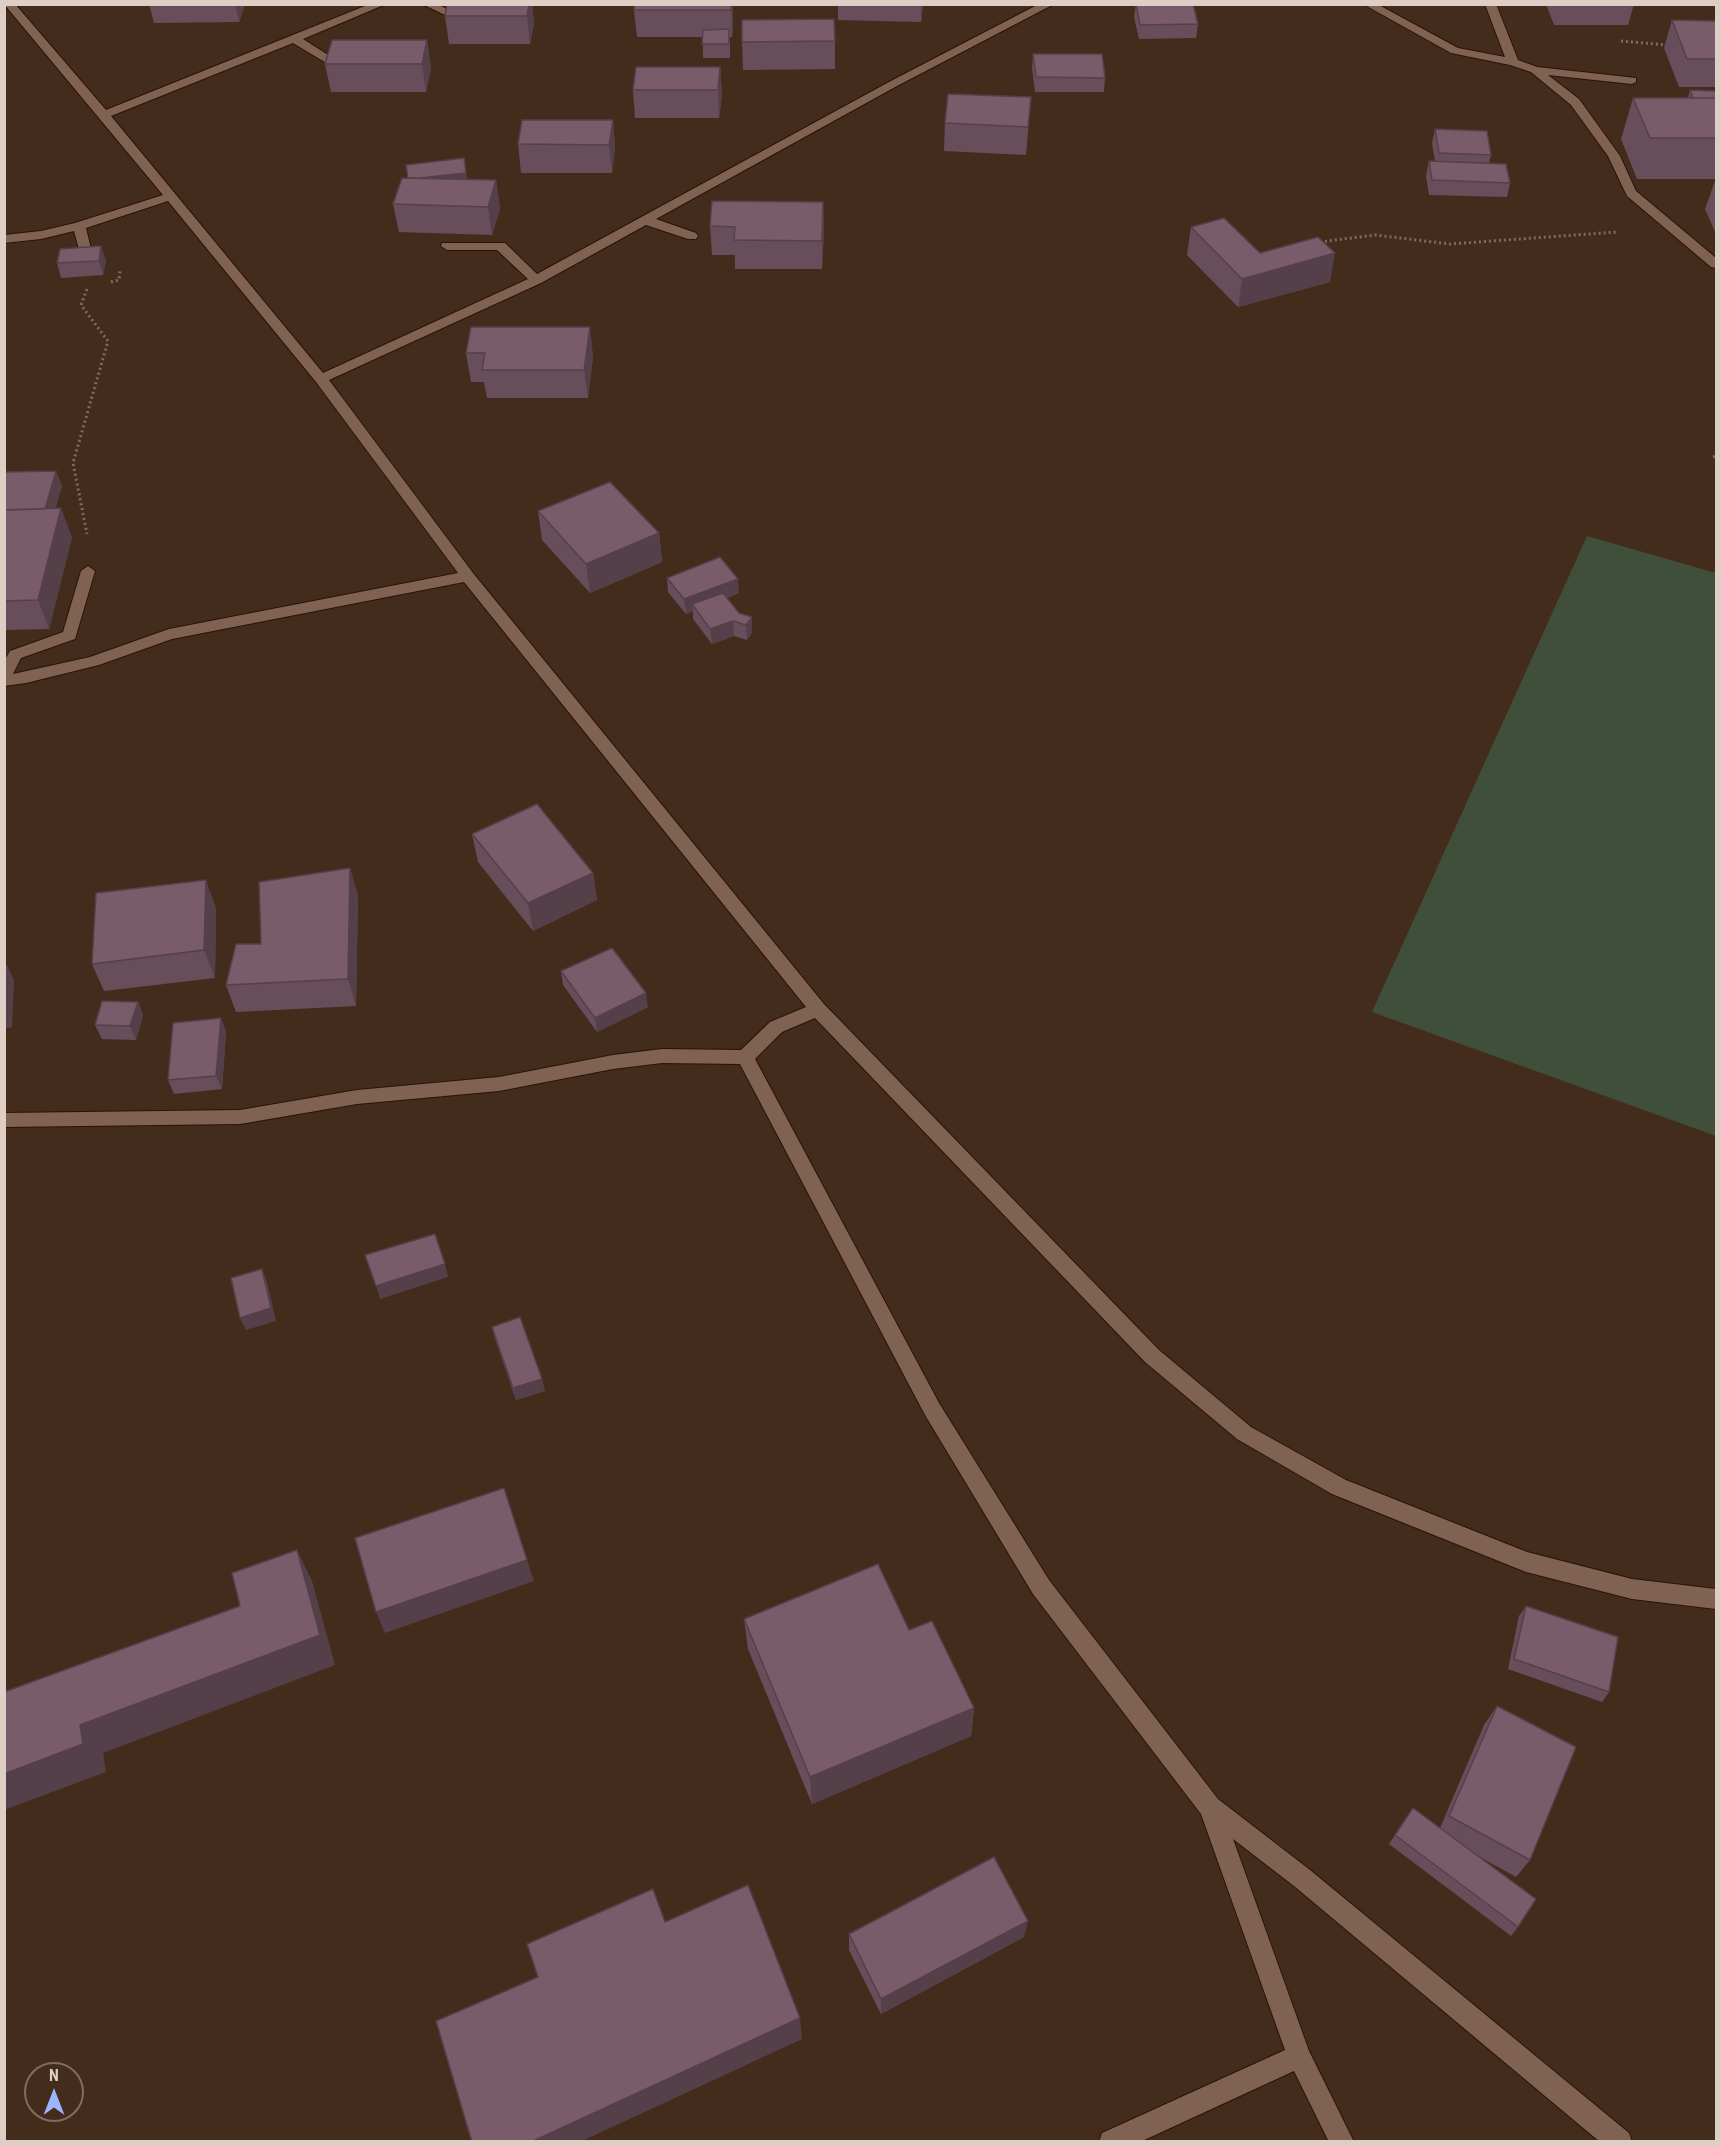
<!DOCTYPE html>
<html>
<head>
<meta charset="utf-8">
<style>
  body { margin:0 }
  #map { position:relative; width:1721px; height:2146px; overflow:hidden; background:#442c1d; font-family:"Roboto Condensed",sans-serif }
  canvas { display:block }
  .frame { position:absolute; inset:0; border:6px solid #decec5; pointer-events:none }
  .north { position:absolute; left:24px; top:2062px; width:60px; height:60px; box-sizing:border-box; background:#442c1d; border:2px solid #826d60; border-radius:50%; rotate:0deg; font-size:16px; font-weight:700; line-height:24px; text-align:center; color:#decec5 }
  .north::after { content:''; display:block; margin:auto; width:21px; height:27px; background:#9db4fd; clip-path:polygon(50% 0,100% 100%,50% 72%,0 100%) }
</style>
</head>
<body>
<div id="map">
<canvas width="1721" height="2146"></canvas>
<div class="frame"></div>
<div class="north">N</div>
</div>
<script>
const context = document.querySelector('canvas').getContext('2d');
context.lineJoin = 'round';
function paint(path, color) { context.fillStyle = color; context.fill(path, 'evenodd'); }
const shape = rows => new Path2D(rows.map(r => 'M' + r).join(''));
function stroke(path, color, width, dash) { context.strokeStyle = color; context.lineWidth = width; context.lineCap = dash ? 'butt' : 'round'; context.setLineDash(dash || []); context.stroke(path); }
paint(shape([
  [1587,536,1716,573,1716,1136,1372,1012]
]), '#3f4f39');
const street = shape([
  [4,4,15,4,106,110,370,4,386,4,303,39,336,60,336,64,328,64,293,43,111,116,323,373,528,279,497,250,447,250,441,246,442,243,505,243,537,274,889,82,1039,4,1054,4,897,86,656,219,696,233,698,236,696,239,688,239,646,225,541,283,329,380,473,573,824,1004,1159,1350,1251,1427,1346,1480,1527,1552,1632,1579,1716,1589,1716,1609,1632,1599,1526,1572,1332,1494,1237,1439,1145,1362,815,1018,782,1032,755,1059,939,1403,1049,1580,1218,1799,1310,1870,1629,2133,1632,2142,1600,2142,1294,1886,1233,1839,1309,2051,1354,2142,1329,2142,1294,2071,1140,2142,1099,2142,1102,2133,1285,2050,1201,1814,1033,1594,925,1415,740,1064,662,1063,613,1069,499,1091,357,1104,240,1124,4,1127,4,1113,240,1110,357,1090,499,1077,613,1055,662,1049,741,1050,770,1022,806,1007,464,582,172,639,99,665,26,683,4,686,4,661,10,651,63,632,81,571,88,566,95,571,75,639,21,658,13,674,90,657,169,629,458,573,316,382,168,201,86,228,92,253,91,256,81,256,80,253,74,231,41,239,4,243,4,235,41,231,75,223,163,195,4,4],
  [422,4,437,4,451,11,468,12,474,15,468,18,449,17,422,4],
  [1363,4,1377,4,1458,48,1505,57,1485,4,1496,4,1518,60,1537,67,1636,78,1636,82,1632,84,1548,75,1579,99,1620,156,1636,191,1716,258,1716,268,1711,267,1627,196,1608,156,1571,105,1531,72,1510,65,1451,53,1363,4]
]);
stroke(street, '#2a1306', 2);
stroke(shape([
  [1621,41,1667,45],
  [1320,242,1375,235,1450,244,1617,232],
  [111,282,119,280,120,271],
  [87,289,81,305,108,341,73,463,87,534],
  [1713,457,1716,456]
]), '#806b5e', 3, [2, 3]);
paint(street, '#7f6252');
paint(shape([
  [149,4,245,4,239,22,154,23],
  [532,4,534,23,530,44,449,44,445,16],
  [635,4,733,4,733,21,732,37,730,37,730,58,703,58,703,37,637,37,634,10],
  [838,4,923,4,921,22,838,20],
  [1136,4,1198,24,1196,38,1139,39,1134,17],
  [1546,4,1634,4,1628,25,1554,25],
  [1672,20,1716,21,1716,87,1679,87,1664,48],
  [427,40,431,68,426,92,331,92,325,64],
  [835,41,835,69,743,70,742,42],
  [1033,54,1105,78,1104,92,1035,92,1032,68],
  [720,67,722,95,719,118,635,118,633,90],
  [1690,90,1716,91,1716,179,1637,179,1621,139,1633,98,1688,98],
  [1031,97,1026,155,944,151,945,123],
  [613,120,615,148,612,173,521,173,518,144],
  [1435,129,1491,155,1489,163,1510,183,1507,197,1429,195,1426,176,1429,161,1435,161,1432,143],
  [466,173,467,179,496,180,500,209,492,235,399,232,393,204,408,178],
  [1715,181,1716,181,1716,234,1705,209],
  [823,202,824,230,822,269,735,269,735,255,712,255,710,226],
  [1191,227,1260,253,1330,282,1238,307,1187,255],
  [60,249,106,261,103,275,61,278,57,263],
  [466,353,593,356,588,398,487,398,484,382,471,382],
  [56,471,62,486,55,509,72,537,49,629,4,630,4,474],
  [538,511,659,533,662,562,590,593,542,540],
  [667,578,739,593,727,598,739,613,752,617,752,632,747,640,734,636,712,644,693,619,693,611,686,614,668,592],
  [472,834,593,873,597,900,533,931,478,862],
  [358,895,356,1006,236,1012,226,985,261,944],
  [216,908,215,978,104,991,92,964],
  [561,971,648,1007,597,1032,563,985],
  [138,1002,143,1015,136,1040,102,1039,95,1025],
  [221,1018,226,1032,222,1089,174,1094,168,1080],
  [492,1327,545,1391,516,1400,495,1339],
  [1526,1606,1609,1692,1602,1702,1508,1669,1519,1616],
  [744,1619,909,1630,974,1708,971,1736,812,1804,748,1649],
  [1497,1706,1530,1860,1516,1877,1476,1855,1518,1927,1511,1936,1389,1844,1413,1808,1440,1828,1484,1725],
  [849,1934,1024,1937,881,2014,849,1950]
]), '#684e5b');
paint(shape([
  [235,4,245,4,239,22],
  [529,4,532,4,534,23,530,44,527,16],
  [731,4,733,4,733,21,732,37],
  [921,4,923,4,921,22],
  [427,40,431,68,426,92,422,64],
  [720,67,722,95,719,118,718,90],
  [613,120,615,148,612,173,609,145],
  [466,173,469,187,408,180],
  [496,180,500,209,492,235,488,207],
  [823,202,824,230,822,269,822,241],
  [101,246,106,261,103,275,99,261],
  [1335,253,1330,282,1238,307,1242,279],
  [590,327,593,356,588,398,584,370],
  [56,471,62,486,48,534,42,519],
  [61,508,72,537,49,629,38,600],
  [659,533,662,562,590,593,586,564],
  [738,579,739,593,696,610,692,604,693,611,686,614,684,599],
  [752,617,752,632,747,640,746,625],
  [733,621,734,636,712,644,710,629],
  [350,868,358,895,356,1006,348,979],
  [593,873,597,900,533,931,528,903],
  [206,880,216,908,215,978,204,950],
  [7,966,14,980,12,1027,4,1029],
  [646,993,648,1007,597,1032,595,1018],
  [138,1002,143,1015,136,1040,130,1026],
  [221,1018,226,1032,222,1089,216,1076],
  [445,1264,448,1277,380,1299,376,1286],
  [262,1269,267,1282,276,1321,246,1330,240,1318],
  [542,1379,545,1391,516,1400,513,1388],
  [297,1550,312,1581,335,1665,103,1753,106,1772,4,1810,4,1774,80,1725,320,1635],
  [527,1560,534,1581,385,1633,376,1612],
  [974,1708,971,1736,812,1804,810,1777],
  [1028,1921,1024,1937,881,2014,881,1999],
  [800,2018,802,2039,580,2142,531,2142]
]), '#55404a');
const building = shape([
  [447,4,529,4,527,16,445,16,447,4],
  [635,4,731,4,731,10,634,10,635,4],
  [1136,4,1193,4,1198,24,1140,25,1136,4],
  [834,19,835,41,742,42,742,20,834,19],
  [1672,20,1716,21,1716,59,1687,59,1672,20],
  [729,29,729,44,702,44,703,30,729,29],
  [332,40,427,40,422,64,325,64,332,40],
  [1033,54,1102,54,1105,78,1036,77,1033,54],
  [636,67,720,67,718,90,633,90,636,67],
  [1690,90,1716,91,1716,98,1693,98,1690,90],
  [948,94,1031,97,1028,127,945,123,948,94],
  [1633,98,1716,98,1716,138,1650,138,1633,98],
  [522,120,613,120,609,145,518,144,522,120],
  [1435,129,1487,131,1491,155,1439,153,1435,129],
  [464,158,466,173,420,178,408,178,406,165,464,158],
  [1429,161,1506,164,1510,183,1432,180,1429,161],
  [402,178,496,180,488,207,393,204,402,178],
  [712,201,823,202,822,241,734,240,735,227,710,226,712,201],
  [1224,218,1260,253,1318,237,1335,253,1242,279,1191,227,1224,218],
  [101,246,99,261,57,263,60,249,101,246],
  [471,327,590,327,584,370,482,370,485,353,466,353,471,327],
  [56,471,45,509,4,510,5,472,56,471],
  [610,482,659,533,586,564,538,511,610,482],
  [61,508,38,600,4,601,4,510,61,508],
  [720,557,738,579,684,599,667,578,720,557],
  [723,593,739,613,752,617,746,625,733,621,710,629,692,604,723,593],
  [537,804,593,873,528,903,472,834,537,804],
  [350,868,348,979,226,985,236,944,261,944,259,882,350,868],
  [206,880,204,950,92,964,96,893,206,880],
  [612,948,646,993,595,1018,561,971,612,948],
  [4,966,7,966,5,1014,4,1014,4,966],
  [102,1001,138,1002,130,1026,95,1025,102,1001],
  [221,1018,216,1076,168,1080,173,1023,221,1018],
  [435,1234,445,1264,376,1286,365,1255,435,1234],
  [262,1269,271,1308,240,1318,231,1278,262,1269],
  [520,1317,542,1379,513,1388,492,1327,520,1317],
  [504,1488,527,1560,376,1612,355,1538,504,1488],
  [297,1550,320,1635,80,1725,83,1744,4,1774,4,1692,240,1606,232,1573,297,1550],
  [878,1564,909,1630,932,1621,974,1708,810,1777,744,1619,878,1564],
  [1526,1606,1618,1637,1609,1692,1514,1659,1526,1606],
  [1497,1706,1576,1747,1530,1860,1449,1816,1497,1706],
  [1413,1808,1536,1899,1518,1927,1395,1835,1413,1808],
  [994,1857,1028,1921,881,1999,849,1934,994,1857],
  [748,1885,800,2018,531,2142,472,2142,436,2021,538,1977,527,1944,653,1889,665,1922,748,1885]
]);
paint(building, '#795b6a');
stroke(building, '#55404a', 1.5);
</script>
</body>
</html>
